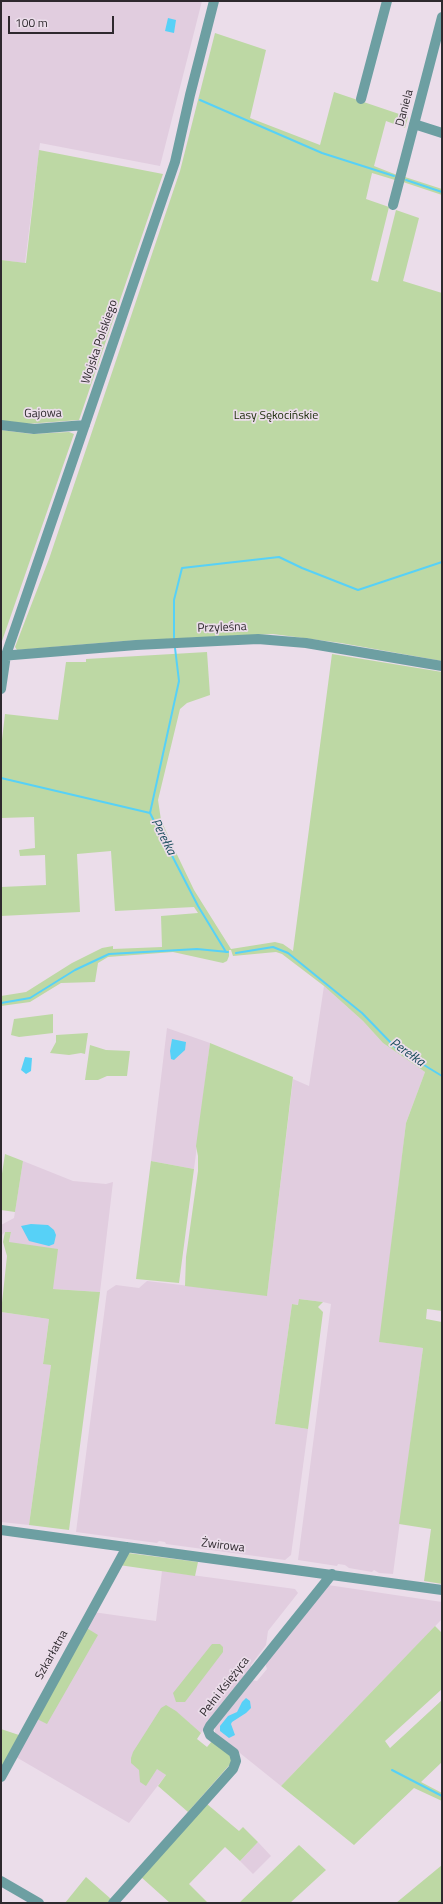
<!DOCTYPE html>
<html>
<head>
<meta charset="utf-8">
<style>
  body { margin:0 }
  #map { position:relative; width:443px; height:1904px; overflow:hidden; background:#ebddea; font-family:"Titillium Web",sans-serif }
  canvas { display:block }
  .frame { position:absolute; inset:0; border:2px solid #2e292e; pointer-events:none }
  .scale { position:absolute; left:8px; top:16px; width:106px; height:18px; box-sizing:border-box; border:2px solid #2e292e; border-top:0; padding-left:5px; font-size:12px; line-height:14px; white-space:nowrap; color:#2e292e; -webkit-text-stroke:3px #ebddea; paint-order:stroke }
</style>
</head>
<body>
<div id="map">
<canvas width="443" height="1904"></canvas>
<div class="frame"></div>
<div class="scale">100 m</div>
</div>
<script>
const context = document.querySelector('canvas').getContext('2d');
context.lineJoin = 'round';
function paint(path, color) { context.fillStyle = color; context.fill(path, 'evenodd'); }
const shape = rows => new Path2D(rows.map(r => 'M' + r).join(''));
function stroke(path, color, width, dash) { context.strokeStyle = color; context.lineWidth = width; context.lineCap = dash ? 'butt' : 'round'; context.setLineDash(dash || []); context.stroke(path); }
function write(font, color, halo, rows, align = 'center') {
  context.font = font + ' "Titillium Web",sans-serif'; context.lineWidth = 3.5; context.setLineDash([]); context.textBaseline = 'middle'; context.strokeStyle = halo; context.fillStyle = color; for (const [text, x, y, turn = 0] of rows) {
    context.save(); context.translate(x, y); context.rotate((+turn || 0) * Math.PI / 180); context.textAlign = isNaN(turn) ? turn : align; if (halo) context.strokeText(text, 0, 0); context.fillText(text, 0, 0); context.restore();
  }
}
paint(shape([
  [1,1,202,1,160,166,40,143,25,263,1,260],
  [324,986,363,1021,383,1043,425,1072,406,1123,380,1342,423,1348,393,1574,379,1573,374,1570,372,1572,349,1568,345,1565,338,1564,337,1566,298,1560,331,1304,323,1302,299,1299,299,1305,292,1304,275,1424,308,1429,291,1555,285,1560,166,1544,165,1542,159,1541,157,1543,76,1532,107,1291,116,1285,139,1288,147,1281,267,1295,293,1079,309,1086],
  [167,1028,210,1043,194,1169,151,1161],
  [23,1161,73,1181,106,1184,113,1182,100,1292,53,1289,9,1242,11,1232,5,1232,1,1236,1,1225,14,1218],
  [1,1312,49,1319,43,1363,51,1365,29,1525,1,1522],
  [162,1571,295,1589,298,1593,268,1631,266,1645,251,1665,251,1671,201,1733,176,1712,157,1768,166,1775,129,1823,16,1757,93,1612,156,1621],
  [328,1585,442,1602,442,1619,281,1786,215,1733,215,1726,252,1680,257,1681,267,1669,265,1663],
  [258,1842,271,1856,253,1874,240,1861]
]), '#e1cddf');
paint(shape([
  [215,33,266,50,250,118,320,145,334,92,408,117,405,128,386,121,374,166,397,175,395,180,372,173,366,199,389,207,371,280,378,282,396,210,419,218,403,281,442,293,442,661,341,643,273,634,124,641,17,650,15,647,49,559,180,171],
  [39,150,163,174,79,420,26,424,1,421,1,260,26,263],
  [405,177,442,189,442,195,403,182],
  [1,430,32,434,69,432,74,434,1,644],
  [207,652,210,695,187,703,180,709,158,800,161,820,170,840,194,890,231,949,275,942,283,944,293,951,332,654,442,672,442,1311,427,1309,426,1319,442,1322,442,1584,424,1581,431,1529,399,1524,423,1348,379,1342,406,1123,425,1072,383,1043,363,1021,324,986,282,954,276,952,233,956,231,950,229,950,229,956,227,961,223,963,173,952,108,957,98,963,95,982,61,983,30,1002,1,1006,1,996,26,992,72,963,102,948,113,946,113,949,162,947,161,916,198,913,194,907,115,911,111,851,77,854,80,912,1,916,1,887,46,885,45,855,20,856,19,850,35,848,34,817,1,818,1,748,5,714,58,720,66,662,86,662,86,659],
  [53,1014,53,1033,19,1037,11,1035,14,1019],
  [88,1033,85,1054,81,1053,69,1055,50,1053,56,1042,56,1035],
  [210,1043,293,1077,267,1296,185,1286,186,1257,198,1171,198,1156,196,1146],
  [90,1045,106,1050,130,1051,127,1076,107,1076,98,1080,85,1080],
  [5,1154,23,1161,15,1212,1,1210,1,1180],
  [151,1161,194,1169,179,1283,136,1279],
  [5,1232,11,1232,9,1242,58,1249,53,1289,100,1292,69,1530,29,1525,51,1365,43,1364,49,1319,1,1312,7,1256,3,1242],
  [299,1299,323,1302,318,1307,323,1312,308,1429,275,1424,292,1304,298,1305],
  [128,1553,198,1562,195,1576,119,1565],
  [435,1626,442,1633,442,1689,385,1741,390,1748,442,1700,442,1762,421,1782,442,1793,442,1801,414,1788,354,1845,281,1786],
  [85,1627,98,1635,47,1724,35,1718],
  [212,1644,220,1644,223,1647,223,1652,185,1702,176,1702,173,1693],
  [166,1705,176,1711,201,1733,197,1739,207,1747,212,1741,232,1757,232,1762,188,1812,158,1786,166,1775,157,1769,146,1786,140,1782,139,1770,131,1763,131,1758,133,1752,161,1708],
  [1,1729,19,1735,1,1768],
  [207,1804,239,1831,243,1827,258,1842,240,1861,225,1847,189,1884,208,1903,170,1903,141,1877],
  [299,1845,326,1870,290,1903,239,1903],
  [442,1865,442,1903,396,1903],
  [86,1877,111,1899,107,1903,65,1903]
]), '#bdd8a4');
paint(shape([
  [168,18,176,20,174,33,165,31],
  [172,1039,186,1042,185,1050,174,1060,171,1059,170,1051],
  [25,1057,32,1058,31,1071,26,1074,21,1070],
  [31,1224,48,1225,54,1230,56,1235,54,1244,49,1246,29,1241,21,1226],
  [246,1698,250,1701,251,1708,246,1713,232,1722,231,1724,235,1735,229,1738,220,1731,220,1726,228,1716,237,1712,242,1702]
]), '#57d1f7');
stroke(shape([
  [200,100,322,153,394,176],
  [406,180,442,192],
  [174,638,174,600,182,568,279,557,302,568,358,590,442,562],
  [1,778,150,813,198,906,226,952],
  [150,813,179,681,175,648],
  [236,953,273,947,288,953,362,1013,396,1048,442,1076],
  [1,1003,30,998,75,970,109,954,197,949,228,952],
  [392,1770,442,1796]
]), '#57d1f7', 2);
stroke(shape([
  [361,99,387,1],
  [414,124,442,133],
  [393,205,442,17],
  [1,425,34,429,85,425],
  [1,656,136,645,258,639,306,643,442,666],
  [1,689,6,655,175,162,190,95,214,1],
  [1,1530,442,1590],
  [1,1777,127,1547],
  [1,1881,39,1903],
  [113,1903,233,1769,236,1761,234,1753,210,1735,208,1730,210,1726,332,1574]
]), '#6d9fa2', 10);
write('12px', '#2e292e', '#ebddea', [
  ["Daniela",405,108,-75],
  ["Wojska Polskiego",100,342,-71],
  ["Gajowa",43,414,-1],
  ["Przyleśna",222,628,-2],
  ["Żwirowa",223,1546,7],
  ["Szkarłatna",52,1655,-61],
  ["Pełni Księżyca",225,1687,-52]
]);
write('12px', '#20300e', '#ebddea', [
  ["Lasy Sękocińskie",276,416]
]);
write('italic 13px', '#174b5b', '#ebddea', [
  ["Perełka",163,837,63],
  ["Perełka",407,1053,35]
]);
</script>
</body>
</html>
